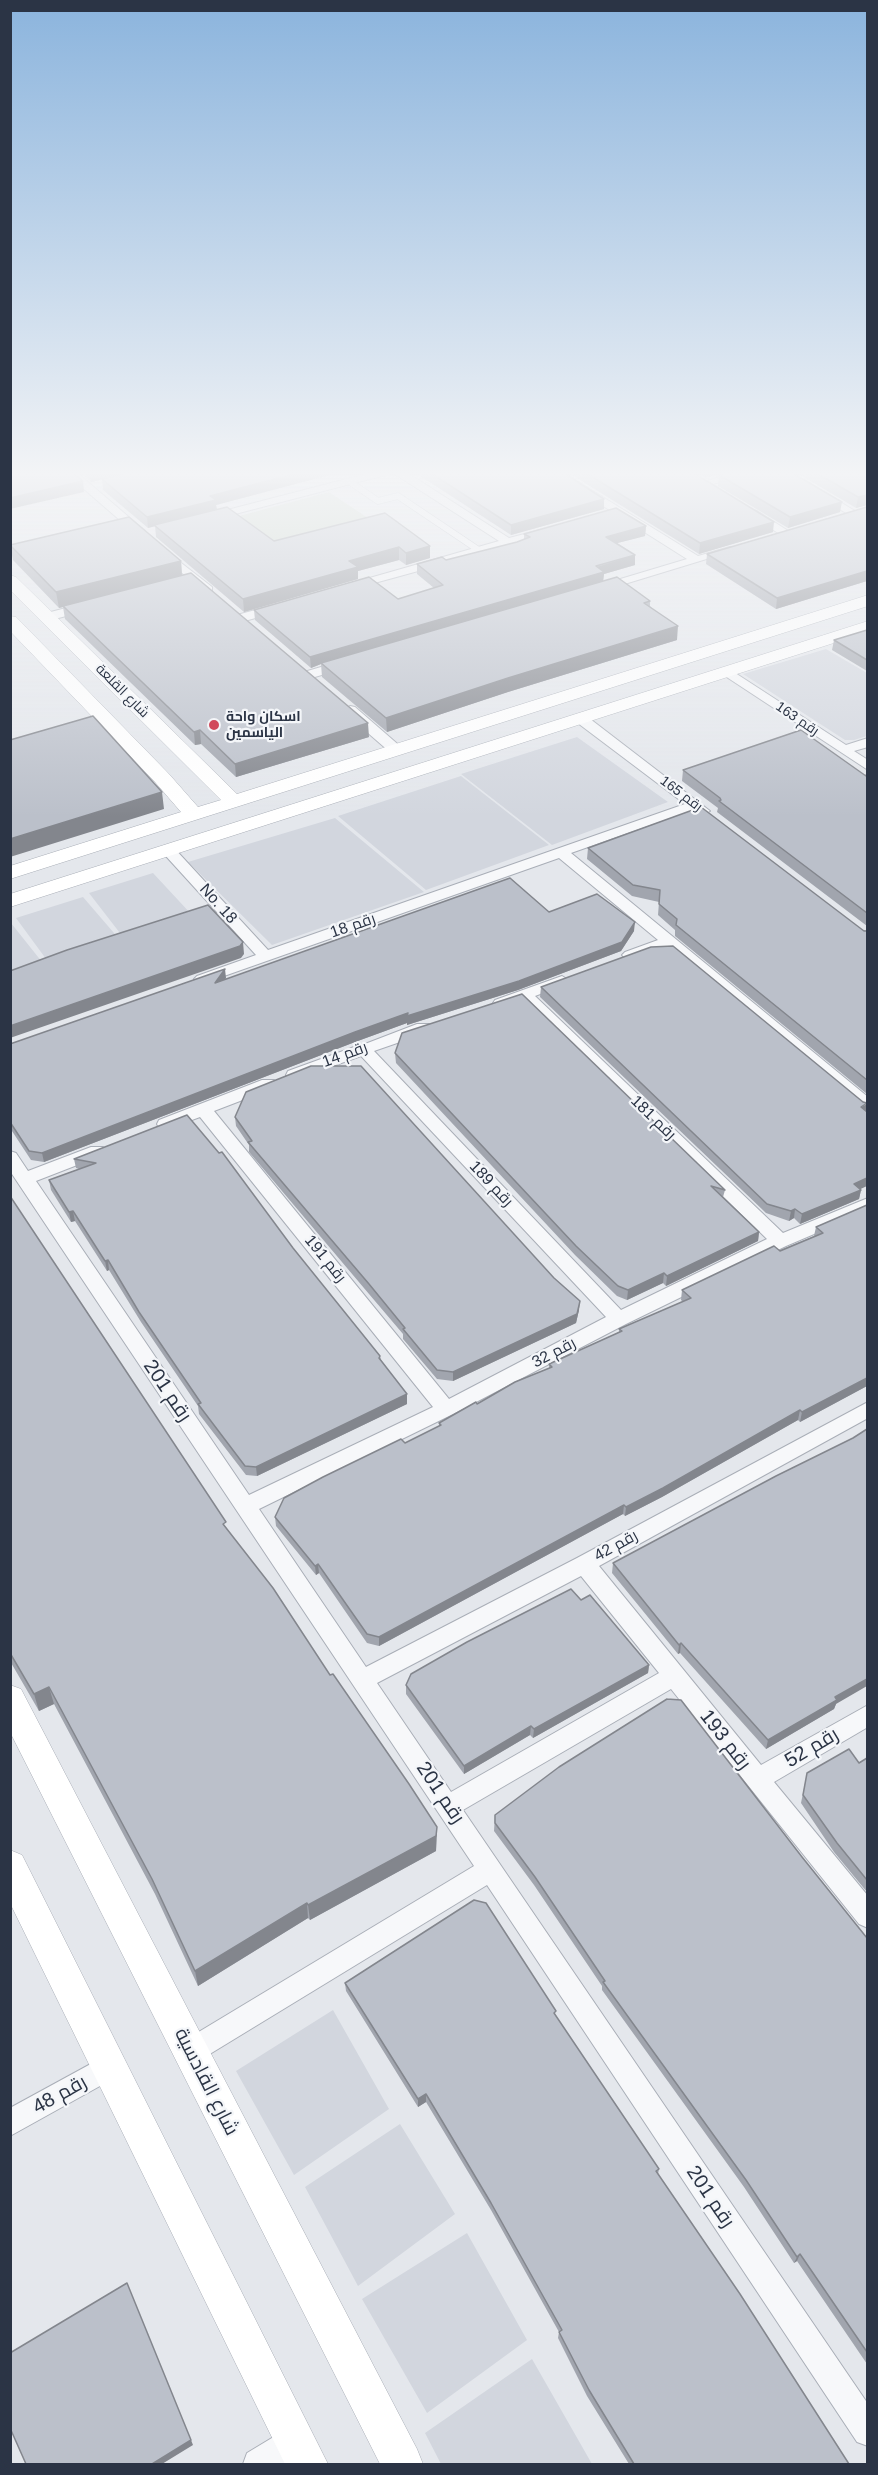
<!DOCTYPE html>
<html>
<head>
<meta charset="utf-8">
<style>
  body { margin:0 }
  #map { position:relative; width:878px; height:2475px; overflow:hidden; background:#e4e7ec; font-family:Helvetica,sans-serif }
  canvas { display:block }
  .frame { position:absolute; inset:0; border:12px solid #2b3445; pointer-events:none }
</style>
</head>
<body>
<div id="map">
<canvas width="878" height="2475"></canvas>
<div class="frame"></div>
</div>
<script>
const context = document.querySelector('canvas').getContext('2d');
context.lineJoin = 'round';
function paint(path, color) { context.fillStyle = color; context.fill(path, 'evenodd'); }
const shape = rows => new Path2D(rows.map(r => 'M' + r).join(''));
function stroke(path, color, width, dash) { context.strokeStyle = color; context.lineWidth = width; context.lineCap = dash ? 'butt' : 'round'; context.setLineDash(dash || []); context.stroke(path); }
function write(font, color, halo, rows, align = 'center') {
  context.font = font + ' Helvetica,Cairo,sans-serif'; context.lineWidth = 4.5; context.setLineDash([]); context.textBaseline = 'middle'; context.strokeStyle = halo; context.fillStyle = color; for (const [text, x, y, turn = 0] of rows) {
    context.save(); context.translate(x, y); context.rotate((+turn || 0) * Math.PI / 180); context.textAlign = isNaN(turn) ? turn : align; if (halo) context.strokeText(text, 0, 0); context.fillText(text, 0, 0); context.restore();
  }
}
paint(shape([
  [826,649,867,673,867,736,854,740,845,740,743,674],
  [577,737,668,802,552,845,461,774],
  [461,776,549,845,426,890,338,816],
  [335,818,424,892,272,945,188,862],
  [153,873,192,915,123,937,89,893],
  [83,897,120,940,49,963,16,918],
  [11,923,46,967,11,979],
  [333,2010,389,2109,294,2175,236,2071],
  [400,2124,455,2214,358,2286,305,2187],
  [467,2233,527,2340,427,2413,362,2299],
  [532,2359,592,2464,441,2464,425,2433]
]), '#d2d6de');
paint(shape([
  [329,492,368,518,277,544,239,516]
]), '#c9d6c5');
const lane = shape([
  [350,482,378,501,398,496,480,551]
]);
const street = shape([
  [62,470,74,470,145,531,145,535,137,535,62,470],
  [381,470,403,470,509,538,548,528,554,531,513,545,349,590,343,587,345,585,499,541,393,473,212,520,207,517,208,515,381,470],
  [546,470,559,470,698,556,730,547,736,550,605,590,597,590,597,586,687,559,546,470],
  [739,470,756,470,704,487,699,484,739,470],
  [774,470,787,470,860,514,859,516,851,516,774,470],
  [753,510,757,511,793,534,787,537,783,536,749,515,748,513,753,510],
  [162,548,212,587,212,591,204,591,158,553,158,549,162,548],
  [89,602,95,606,93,609,47,621,41,617,43,614,89,602],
  [277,604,281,605,281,611,241,622,235,618,237,615,277,604],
  [345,660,351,664,349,667,308,679,302,675,304,672,345,660],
  [726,667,846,745,868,738,868,747,854,751,868,760,868,770,722,674,720,671,726,667],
  [350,706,355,707,401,747,403,750,401,753,391,753,345,713,344,710,350,706],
  [580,714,585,715,710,811,703,815,693,810,571,853,868,1097,868,1111,862,1110,666,947,635,958,625,958,622,955,625,952,658,940,559,858,207,982,197,982,194,979,197,976,256,955,164,854,162,851,164,848,174,848,268,950,685,804,575,721,574,718,580,714],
  [562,976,570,981,567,984,535,996,783,1233,868,1198,868,1211,786,1246,626,1324,453,1414,259,1509,366,1667,577,1558,868,1402,868,1418,599,1566,761,1765,868,1705,868,1727,774,1782,868,1896,868,1928,859,1924,671,1689,463,1810,868,2404,868,2446,857,2442,487,1885,200,2060,191,2064,182,2060,178,2051,182,2042,474,1866,10,1171,10,1151,16,1153,28,1171,91,1147,103,1147,106,1151,103,1155,36,1181,249,1495,433,1407,200,1117,165,1130,159,1128,157,1124,159,1120,262,1080,274,1080,276,1084,274,1088,214,1111,449,1399,606,1317,361,1056,294,1080,288,1079,286,1075,288,1071,354,1047,356,1044,365,1044,417,1024,429,1024,431,1028,429,1032,374,1051,621,1310,767,1239,522,1001,501,1008,493,1003,495,1000,562,976],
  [581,1576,659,1673,451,1792,377,1683,581,1576],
  [109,2054,118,2058,122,2067,118,2076,10,2136,10,2108,109,2054],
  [295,2424,306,2428,310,2439,306,2450,284,2464,243,2464,247,2453,295,2424]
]);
const secondary = shape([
  [10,575,16,577,237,794,868,595,868,606,10,879,10,866,181,812,155,782,10,631,10,616,16,617,169,774,198,807,221,800,10,590,10,575],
  [868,621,868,632,10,907,10,894,868,621],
  [10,1685,21,1689,417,2449,423,2464,380,2464,10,1732,10,1685],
  [10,1850,22,1855,328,2464,285,2464,10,1903,10,1850]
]);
stroke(lane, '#a9aeb7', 7);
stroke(street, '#a9aeb7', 2);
stroke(secondary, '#a9aeb7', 1);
stroke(lane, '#f7f8fa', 6);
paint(street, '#f7f8fa');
paint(secondary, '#fff');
paint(shape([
  [78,470,348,470,216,505,217,509,274,541,385,513,430,558,406,565,399,560,358,571,358,579,244,612,156,537,155,526,148,528,103,490,102,479,122,474,91,482],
  [411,470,559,470,604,499,604,509,511,535],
  [564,470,689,470,773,532,699,554],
  [694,470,730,470,705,478],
  [792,470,867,470,867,505,856,508],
  [719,475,840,512,788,528,718,486],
  [867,507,867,581,776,609,706,564,707,554],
  [646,526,645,536,617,543,635,555,635,565,604,574,603,581,650,601,650,606,677,640,508,692,387,732,322,677,321,664,311,668,255,620,254,610,398,599,434,588,417,574,417,564,446,560,517,542,524,539,524,534],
  [10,545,181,561,182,575,369,737,236,777,201,744,195,745,65,619,63,607,59,608,13,560],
  [867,630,867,671,832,650,834,640],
  [683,770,866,776,867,773,867,926,717,812,718,808,682,781],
  [588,848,867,931,867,1094,675,936,675,930,658,915,659,902,632,896,587,859],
  [549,912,634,931,621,951,518,990,407,1025,407,1023,355,1042,44,1162,31,1160,10,1128,10,1044,226,978,225,979],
  [541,987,867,1112,861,1190,859,1199,800,1224,794,1218,789,1221,766,1213,540,997],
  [395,1053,725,1190,723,1197,759,1232,758,1241,666,1286,663,1283,627,1300,617,1296,575,1255,396,1063],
  [187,1115,293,1248,380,1356,381,1360,407,1394,407,1404,257,1476,246,1475,199,1414,198,1406,141,1322,109,1270,107,1271,75,1221,71,1222,51,1190,49,1180,79,1169,76,1168,74,1159],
  [235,1117,579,1310,576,1323,453,1381,437,1379,403,1339,403,1334,369,1294,249,1152,249,1145,236,1126],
  [10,1196,227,1529,437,1827,436,1851,310,1920,308,1918,198,1986,155,1894,54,1704,39,1711,10,1661],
  [867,1205,867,1386,800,1422,798,1420,662,1497,625,1516,623,1514,379,1646,367,1643,319,1573,316,1575,276,1526,275,1517,405,1443,439,1426,439,1423,549,1368,549,1364,619,1332,619,1329,683,1302,681,1300,682,1290,814,1236,816,1227],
  [613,1563,836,1704,834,1709,766,1749,680,1653,678,1654,612,1573],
  [581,1600,649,1665,648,1673,533,1738,530,1735,464,1774,406,1694,406,1685],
  [867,1758,867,1892,834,1852,801,1803,807,1773,859,1763],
  [495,1815,802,1857,867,1938,867,2364,797,2261,794,2263,744,2187,602,1990,602,1986,534,1885,494,1831],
  [345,1983,556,2016,659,2169,658,2174,849,2464,629,2464,587,2396,558,2338,559,2332,491,2210,426,2102,418,2107,346,1991]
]), '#a1a5ae');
paint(shape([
  [94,470,139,470,91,482,89,471],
  [309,470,348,470,216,505,217,510,148,528,147,517,210,496],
  [706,470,730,470,705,478],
  [83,481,84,492,10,509,10,498],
  [867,495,867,505,856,508,858,497],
  [604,499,604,509,511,535,511,525],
  [842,502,840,512,788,528,790,517],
  [774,522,773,532,699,554,700,543],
  [646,526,645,536,606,546,606,537],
  [430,546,430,558,406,565,406,553],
  [399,547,399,560,358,571,358,579,244,612,243,599,349,561],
  [635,555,635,565,604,574,603,582,321,663,321,664,311,668,310,657],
  [181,561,182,577,59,608,56,592],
  [867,571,867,581,776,609,777,598],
  [678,626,677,640,508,692,387,732,386,718,508,678],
  [368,723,369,737,236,777,235,764],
  [200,730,201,744,195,745,194,732],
  [162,792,164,809,10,857,10,839],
  [635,922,634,931,621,951,518,990,407,1025,407,1023,355,1042,44,1162,42,1153],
  [243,942,244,954,241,958,10,1038,10,1026],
  [225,969,226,978,216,992,215,983],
  [867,1104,867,1113,861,1107],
  [867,1178,867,1186,852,1193,854,1184],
  [861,1190,859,1199,800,1224,802,1214],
  [795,1209,794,1218,789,1221,791,1211],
  [73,1211,75,1221,71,1222,69,1212],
  [759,1232,758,1241,666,1286,667,1276],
  [108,1260,109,1270,107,1271,105,1261],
  [664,1273,663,1283,627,1300,628,1290],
  [580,1301,579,1310,576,1323,453,1381,453,1372],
  [867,1378,867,1386,800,1422,802,1412],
  [407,1394,407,1404,257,1476,256,1467],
  [800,1410,798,1420,662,1497,625,1516,626,1507],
  [624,1505,623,1514,379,1646,379,1637],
  [318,1564,319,1573,316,1575,315,1566],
  [681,1643,680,1653,678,1654,679,1645],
  [649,1665,648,1673,533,1738,534,1729],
  [867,1679,867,1686,836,1704,834,1709,766,1749,768,1740,835,1697],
  [49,1687,54,1704,39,1711,34,1694],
  [531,1726,530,1735,464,1774,464,1766],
  [437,1827,436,1851,310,1920,308,1905],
  [307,1903,308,1918,198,1986,195,1971],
  [426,2094,426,2102,418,2107,418,2099],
  [800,2254,797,2261,794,2263,797,2257],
  [191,2440,193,2445,162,2464,152,2464]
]), '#83868d');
const building = shape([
  [10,470,69,470,83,481,10,498,10,470],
  [138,470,309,470,210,496,216,500,147,517,102,479,138,470],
  [426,470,559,470,604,499,511,525,426,470],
  [581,470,689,470,774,522,700,543,581,470],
  [734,470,787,470,842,502,790,517,719,475,734,470],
  [811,470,867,470,867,495,858,497,811,470],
  [227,507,274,541,385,513,430,546,406,553,399,547,349,561,358,567,243,599,154,525,227,507],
  [867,507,867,571,777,598,707,554,867,507],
  [616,508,646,526,606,537,635,555,596,566,604,572,310,657,254,610,369,577,398,599,443,585,417,564,442,557,446,560,517,542,530,537,524,534,616,508],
  [129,517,181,561,56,592,10,545,129,517],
  [191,573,368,723,235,764,200,730,194,732,63,606,191,573],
  [617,577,650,601,644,603,678,626,508,678,386,718,321,663,617,577],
  [867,630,867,660,834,640,867,630],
  [93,716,162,792,10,839,10,740,93,716],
  [801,730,866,776,867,773,867,913,719,801,721,800,720,798,683,770,801,730],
  [701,807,864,931,867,931,867,1080,676,925,677,919,659,904,660,890,633,885,588,848,701,807],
  [510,878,549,912,597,894,635,922,622,942,519,981,407,1016,408,1013,355,1032,42,1153,29,1151,10,1122,10,1044,225,969,215,983,510,878],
  [208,905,243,942,240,946,10,1026,10,971,67,950,208,905],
  [673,946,863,1102,867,1103,861,1107,867,1112,867,1178,854,1184,861,1190,802,1214,795,1209,791,1211,767,1204,541,987,651,947,673,946],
  [522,994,725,1190,711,1186,759,1232,667,1276,664,1273,628,1290,618,1286,576,1246,395,1053,402,1033,522,994],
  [311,1066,361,1066,554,1278,580,1301,577,1314,453,1372,437,1370,403,1329,405,1328,369,1284,248,1142,252,1141,235,1117,246,1092,311,1066],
  [187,1115,219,1153,222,1152,293,1248,380,1356,379,1358,407,1394,256,1467,245,1466,198,1404,201,1403,139,1312,108,1260,105,1261,73,1211,69,1212,49,1180,96,1163,74,1159,187,1115],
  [10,1196,226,1522,223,1524,273,1588,330,1675,333,1674,409,1784,437,1827,436,1836,308,1905,307,1903,195,1971,152,1879,49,1687,34,1694,10,1653,10,1196],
  [867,1205,867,1378,802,1412,800,1410,663,1488,626,1507,624,1505,379,1637,367,1634,318,1564,315,1566,275,1517,284,1498,323,1477,401,1439,405,1443,441,1425,439,1423,476,1402,477,1404,515,1382,552,1367,549,1364,622,1331,619,1329,691,1298,682,1290,774,1246,780,1251,823,1233,816,1227,867,1205],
  [867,1429,867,1679,835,1697,837,1700,768,1740,681,1643,679,1645,613,1563,776,1476,853,1438,867,1429],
  [571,1589,581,1600,590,1595,649,1665,534,1729,531,1726,464,1766,406,1685,411,1674,467,1642,571,1589],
  [667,1699,681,1700,802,1857,867,1938,867,2352,800,2254,797,2257,746,2180,603,1982,605,1981,535,1877,495,1823,495,1815,559,1767,667,1699],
  [849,1749,859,1763,867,1758,867,1880,837,1843,803,1795,807,1773,849,1749],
  [474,1900,486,1903,556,2011,554,2013,659,2169,656,2171,740,2294,849,2464,634,2464,589,2390,559,2332,562,2330,491,2203,426,2094,418,2099,345,1983,474,1900],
  [127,2283,191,2440,152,2464,26,2464,10,2428,10,2353,127,2283]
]);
paint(building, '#bbc0ca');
stroke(building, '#83868d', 1.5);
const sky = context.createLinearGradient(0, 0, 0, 817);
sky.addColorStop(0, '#8bb4dd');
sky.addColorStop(0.58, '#f3f4f6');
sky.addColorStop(1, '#f3f4f600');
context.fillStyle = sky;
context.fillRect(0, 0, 878, 817);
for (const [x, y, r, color] of [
  [214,725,6,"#d1495b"]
]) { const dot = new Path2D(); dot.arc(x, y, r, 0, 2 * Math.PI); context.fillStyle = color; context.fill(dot); stroke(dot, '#f4f6f9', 2); }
write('14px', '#2b3445', '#f4f6f9', [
  ["شارع القلعة",122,691,45],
  ["رقم 163",797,719,34],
  ["رقم 165",681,794,37]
]);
write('bold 14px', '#2b3445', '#f4f6f9', [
  ["اسكان واحة",226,717],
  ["الياسمين",226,733]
], 'left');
write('16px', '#2b3445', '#f4f6f9', [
  ["No. 18",218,904,48],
  ["رقم 18",353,926,-19],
  ["رقم 14",345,1055,-20],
  ["رقم 181",653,1118,44],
  ["رقم 189",491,1184,47],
  ["رقم 191",325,1259,51],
  ["رقم 32",554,1353,-28],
  ["رقم 42",616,1546,-29]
]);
write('20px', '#2b3445', '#f4f6f9', [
  ["رقم 201",167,1391,56],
  ["رقم 193",725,1740,52],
  ["رقم 52",812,1748,-31],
  ["رقم 201",440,1793,56],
  ["شارع القادسية",206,2082,63],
  ["رقم 48",60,2095,-29],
  ["رقم 201",710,2197,56]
]);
</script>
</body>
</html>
